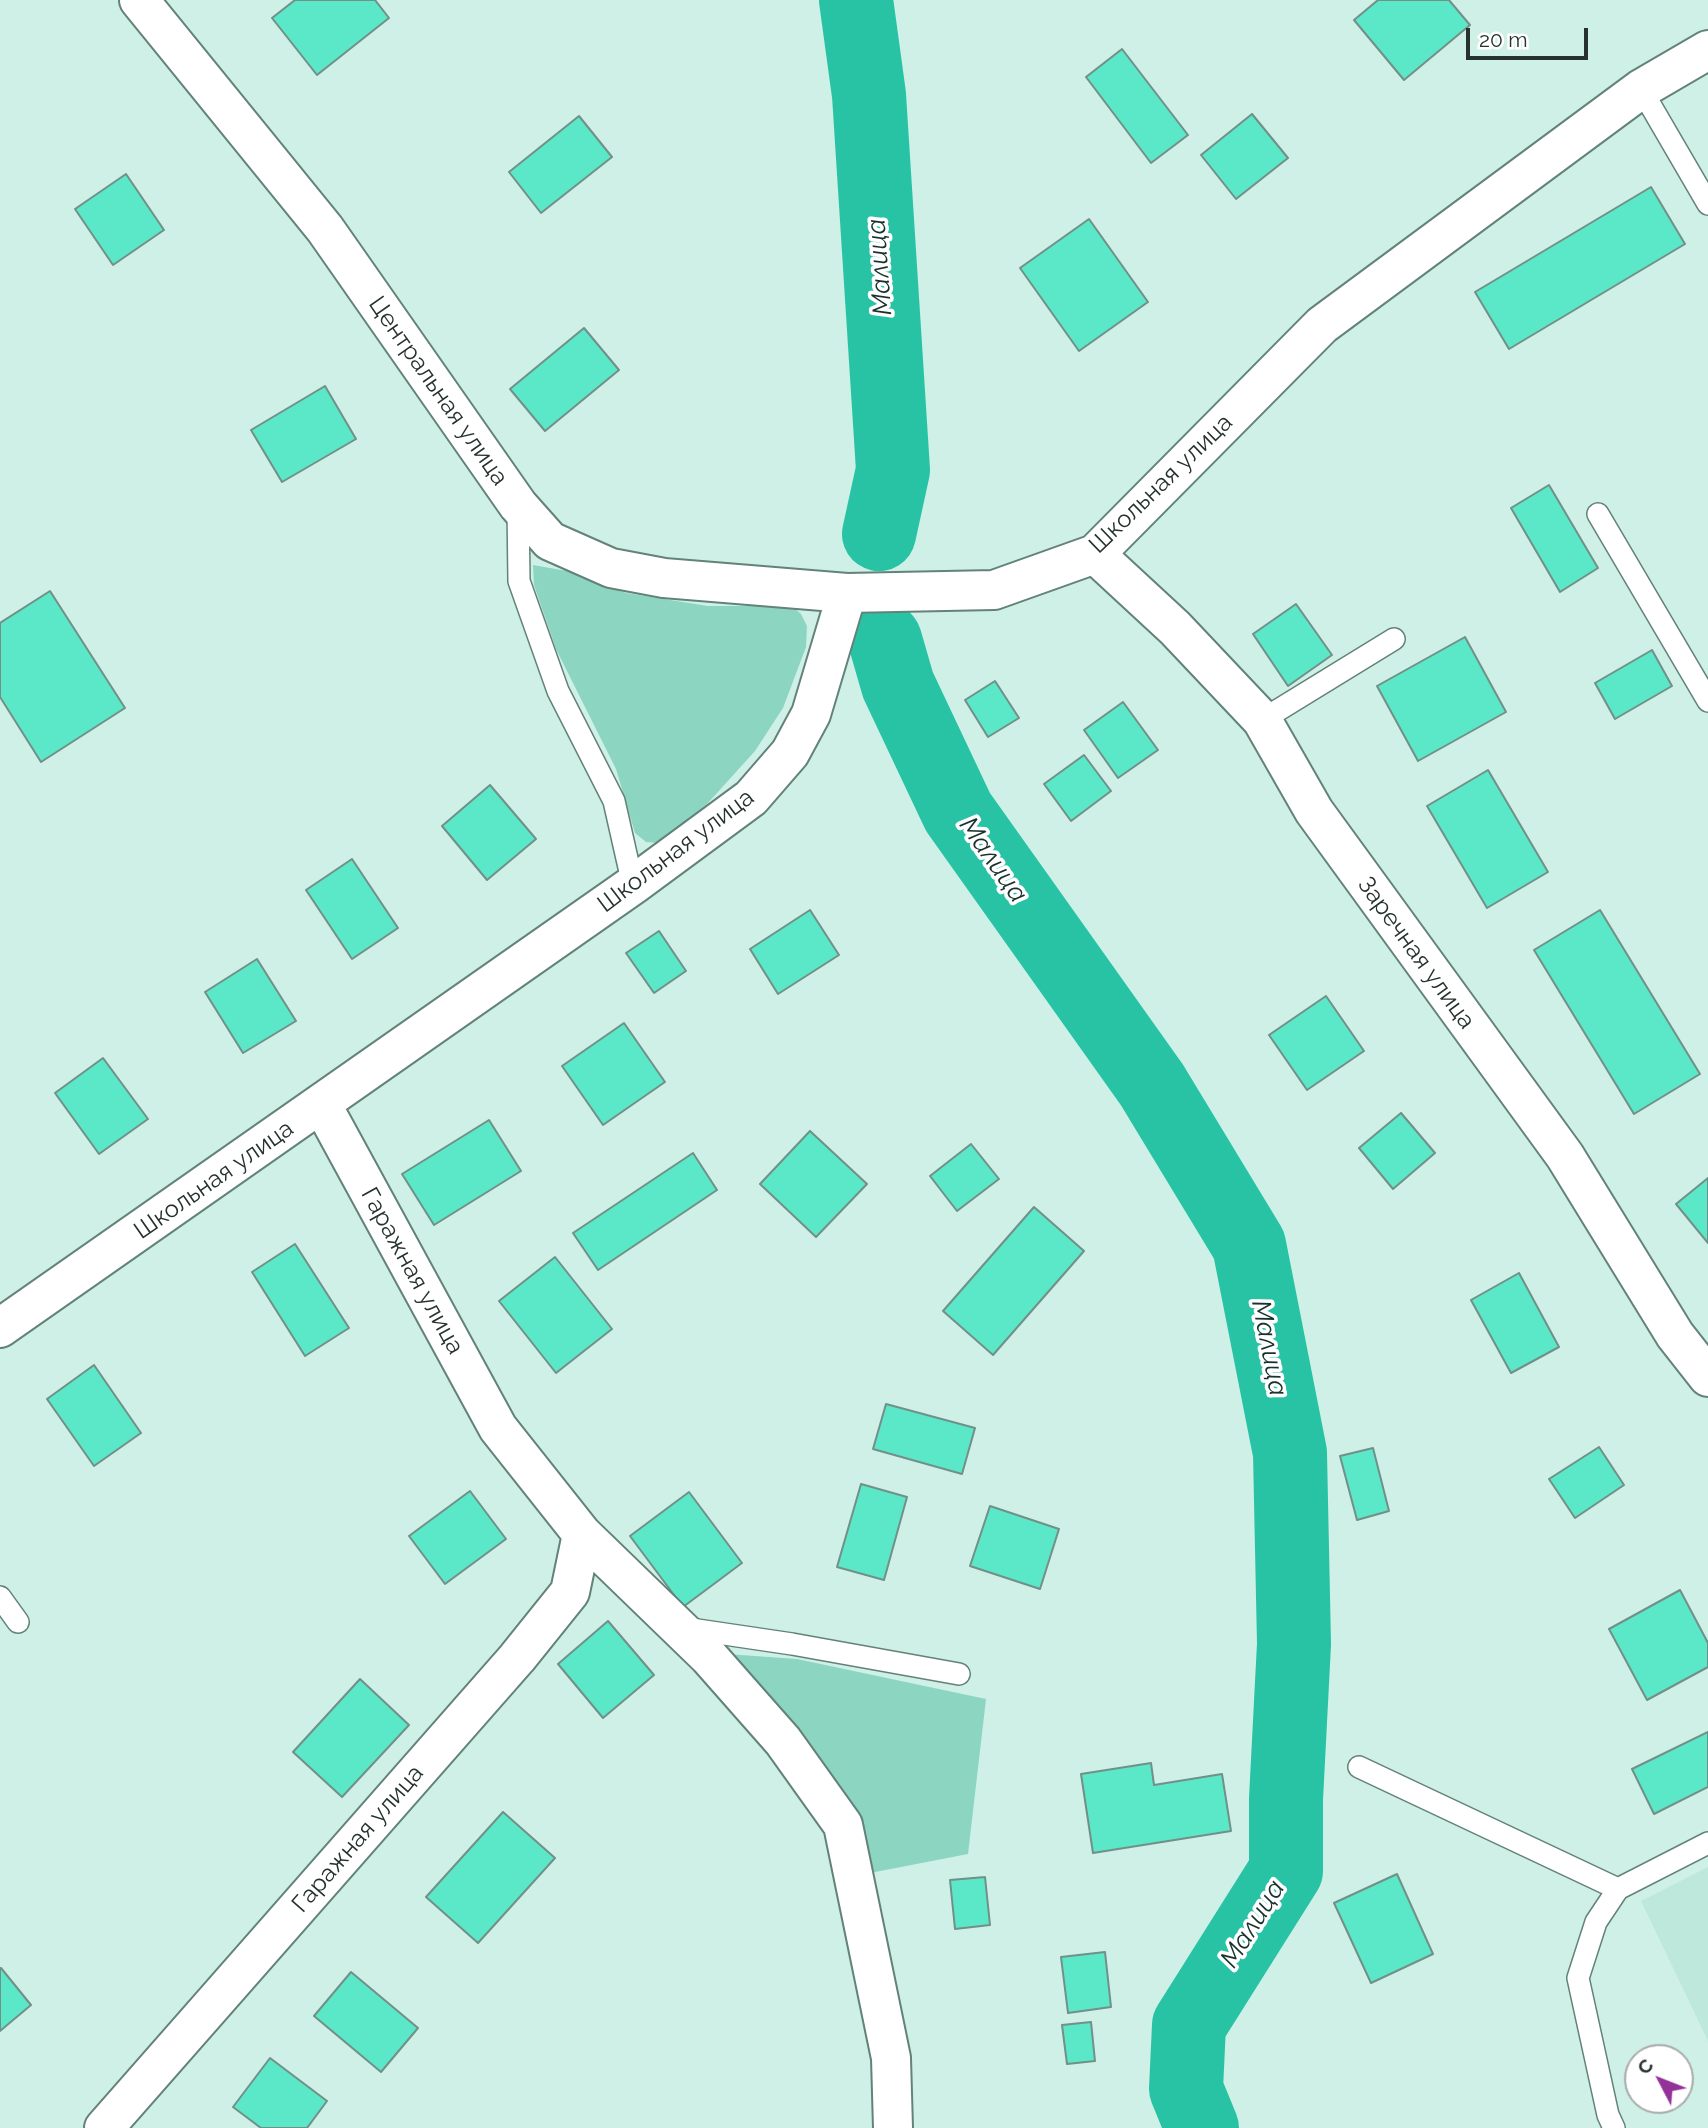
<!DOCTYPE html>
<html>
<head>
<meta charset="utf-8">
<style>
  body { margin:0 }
  #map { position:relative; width:1708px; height:2128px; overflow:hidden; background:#cff0e6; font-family:Raleway,sans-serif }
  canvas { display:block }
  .north { position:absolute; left:1624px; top:2044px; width:70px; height:70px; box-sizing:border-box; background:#fff; border:2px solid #a8adab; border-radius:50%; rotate:312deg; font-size:19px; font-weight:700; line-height:28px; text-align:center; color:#25322e }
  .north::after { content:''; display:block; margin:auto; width:24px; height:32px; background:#94329a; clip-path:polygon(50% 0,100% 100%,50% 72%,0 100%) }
  .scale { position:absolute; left:1466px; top:28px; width:122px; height:32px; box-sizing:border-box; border:4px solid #25322e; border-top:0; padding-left:9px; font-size:21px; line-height:24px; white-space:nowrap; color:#25322e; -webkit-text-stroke:5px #fff; paint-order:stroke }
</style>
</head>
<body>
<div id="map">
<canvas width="1708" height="2128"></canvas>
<div class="north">С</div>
<div class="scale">20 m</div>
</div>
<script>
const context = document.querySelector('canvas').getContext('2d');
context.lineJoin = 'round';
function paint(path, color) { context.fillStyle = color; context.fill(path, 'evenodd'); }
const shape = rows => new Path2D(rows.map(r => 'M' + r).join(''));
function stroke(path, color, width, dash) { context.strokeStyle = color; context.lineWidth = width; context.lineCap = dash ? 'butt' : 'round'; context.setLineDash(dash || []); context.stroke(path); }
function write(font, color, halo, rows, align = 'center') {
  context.font = font + ' Raleway,sans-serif'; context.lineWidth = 7; context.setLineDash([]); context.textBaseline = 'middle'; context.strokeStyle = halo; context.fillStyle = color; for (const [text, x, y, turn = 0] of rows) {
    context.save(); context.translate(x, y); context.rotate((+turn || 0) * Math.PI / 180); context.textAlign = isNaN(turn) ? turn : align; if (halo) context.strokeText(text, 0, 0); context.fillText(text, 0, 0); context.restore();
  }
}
paint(shape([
  [1708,1867,1708,2041,1641,1901]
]), '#bde8db');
paint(shape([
  [533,565,567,571,626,593,708,606,792,606,801,614,807,626,806,647,783,708,755,751,707,804,658,843,646,842,635,833,616,769,556,649,534,585],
  [727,1654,797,1659,986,1699,968,1854,870,1873,858,1826,834,1777,769,1698]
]), '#8cd5c1');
stroke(shape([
  [856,0,869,95,893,470,879,534],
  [885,640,898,685,958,812,1152,1085,1249,1245,1290,1453,1294,1644,1286,1799,1286,1871,1189,2025,1186,2089,1202,2128]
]), '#28c3a4', 74);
const building = shape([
  [295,0,375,0,389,18,317,75,272,18,295,0],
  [1378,0,1449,0,1470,25,1404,80,1354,20,1378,0],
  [1122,49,1188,135,1151,163,1086,77,1122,49],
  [1252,114,1288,158,1236,199,1201,155,1252,114],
  [579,116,612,157,541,213,509,172,579,116],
  [126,174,164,230,113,265,75,209,126,174],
  [1651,187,1685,244,1509,349,1475,292,1651,187],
  [1089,219,1148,302,1079,351,1020,268,1089,219],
  [584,328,619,370,545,431,510,389,584,328],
  [325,386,356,439,282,482,251,430,325,386],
  [1549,485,1598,568,1560,592,1511,508,1549,485],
  [50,591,125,708,41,762,0,697,0,623,50,591],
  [1296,604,1332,655,1288,686,1253,634,1296,604],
  [1465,637,1506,712,1418,761,1377,686,1465,637],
  [1652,650,1672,686,1615,719,1595,683,1652,650],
  [995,681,1019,718,988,737,965,700,995,681],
  [1123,702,1158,750,1118,778,1084,730,1123,702],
  [1084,755,1111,791,1071,821,1044,784,1084,755],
  [1488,770,1548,872,1487,908,1427,806,1488,770],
  [490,785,536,839,487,880,442,826,490,785],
  [352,859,398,928,352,959,306,890,352,859],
  [810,910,839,955,778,994,750,949,810,910],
  [1600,910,1700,1074,1634,1114,1534,950,1600,910],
  [659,931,686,971,654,993,626,953,659,931],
  [257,959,296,1021,243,1053,205,992,257,959],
  [1326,996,1364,1051,1307,1090,1269,1035,1326,996],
  [624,1023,665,1082,603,1125,562,1066,624,1023],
  [103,1058,148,1119,99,1154,55,1093,103,1058],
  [1401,1113,1435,1153,1393,1189,1359,1148,1401,1113],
  [489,1120,521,1171,434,1225,402,1174,489,1120],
  [810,1131,867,1184,816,1237,760,1184,810,1131],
  [971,1144,999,1179,957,1211,930,1176,971,1144],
  [693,1153,717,1190,598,1270,573,1233,693,1153],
  [1708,1178,1708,1243,1676,1204,1708,1178],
  [1034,1207,1084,1251,993,1355,943,1311,1034,1207],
  [295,1244,349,1328,305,1356,252,1272,295,1244],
  [555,1257,612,1329,556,1373,499,1301,555,1257],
  [1519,1273,1559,1347,1511,1373,1471,1300,1519,1273],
  [94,1365,141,1433,94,1466,47,1399,94,1365],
  [886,1404,975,1428,962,1474,873,1449,886,1404],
  [1599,1447,1624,1485,1575,1518,1549,1479,1599,1447],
  [1373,1448,1389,1511,1357,1520,1340,1456,1373,1448],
  [861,1484,907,1497,884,1580,837,1567,861,1484],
  [470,1491,506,1539,445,1584,409,1536,470,1491],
  [689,1492,742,1563,683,1607,630,1536,689,1492],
  [990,1506,1059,1529,1040,1589,970,1566,990,1506],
  [1680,1590,1708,1643,1708,1667,1647,1700,1609,1629,1680,1590],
  [608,1621,654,1675,603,1718,558,1664,608,1621],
  [360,1679,409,1725,342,1797,293,1752,360,1679],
  [1708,1732,1708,1787,1654,1814,1632,1769,1708,1732],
  [1151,1763,1154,1785,1222,1774,1231,1831,1093,1853,1081,1774,1151,1763],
  [503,1812,555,1858,478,1943,426,1897,503,1812],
  [1397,1874,1433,1954,1371,1983,1334,1903,1397,1874],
  [985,1877,990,1925,955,1929,950,1880,985,1877],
  [1105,1952,1111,2007,1068,2013,1061,1957,1105,1952],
  [1,1968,31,2005,0,2031,0,1969,1,1968],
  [351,1972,418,2028,381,2072,314,2016,351,1972],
  [1091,2022,1095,2061,1067,2064,1062,2025,1091,2022],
  [270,2058,327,2101,307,2128,261,2128,233,2107,270,2058]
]);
paint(building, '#5be8c8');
stroke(building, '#719087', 2);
const lane = shape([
  [1641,89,1708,204],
  [518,507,519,581,558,691,614,801,633,885],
  [1598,514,1708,701],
  [1262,720,1394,639],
  [0,1597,18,1622],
  [684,1628,792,1644,959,1674],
  [1359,1767,1618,1889],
  [1614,2128,1608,2115,1578,1978,1596,1922,1618,1889,1708,1843]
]);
const street = shape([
  [139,0,325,229,518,505,550,541,611,568,664,578,847,593],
  [1095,554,1175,628,1262,720,1314,811,1565,1156,1675,1335,1708,1377],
  [0,1328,633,885,751,798,790,753,811,714,847,593,994,590,1095,554,1322,325,1641,89,1708,50],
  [582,1534,709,1657,783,1741,843,1825,891,2058,893,2128],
  [104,2128,517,1658,570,1592,582,1534,498,1428,322,1105]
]);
stroke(lane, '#638279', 24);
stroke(street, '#638279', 42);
stroke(lane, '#fff', 21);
stroke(street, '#fff', 38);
write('24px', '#25322e', '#fff', [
  ["Центральная улица",438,391,55],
  ["Школьная улица",1161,484,-44],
  ["Школьная улица",676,851,-37],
  ["Заречная улица",1416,953,54],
  ["Школьная улица",214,1180,-35],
  ["Гаражная улица",412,1271,61],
  ["Гаражная улица",358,1839,-49]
]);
write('italic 26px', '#1a322c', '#fff', [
  ["Малица",880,267,-94],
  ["Малица",993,860,55],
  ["Малица",1269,1348,79],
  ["Малица",1253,1924,-58]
]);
</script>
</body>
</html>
